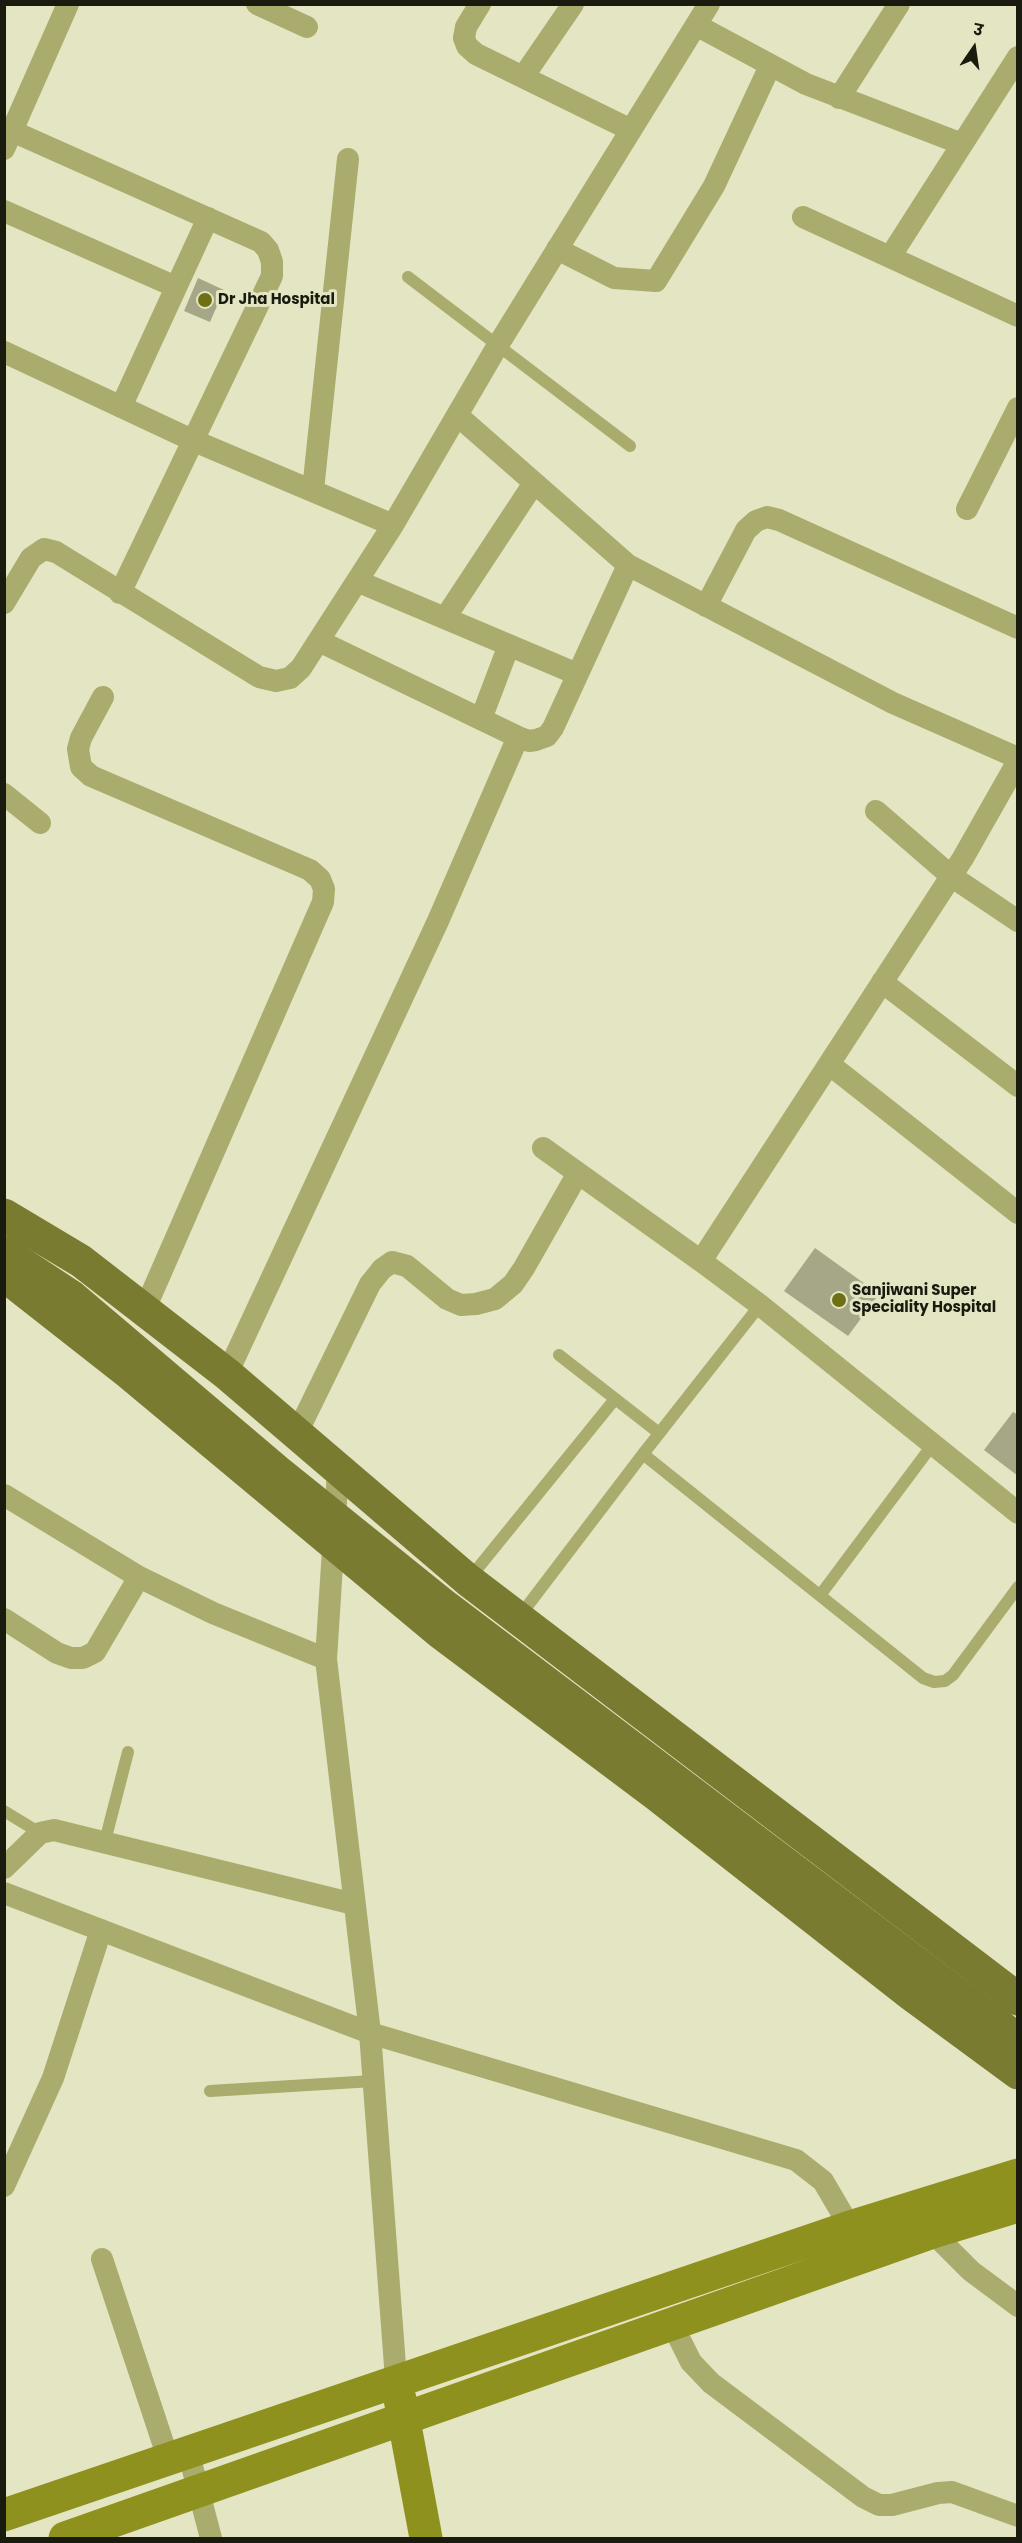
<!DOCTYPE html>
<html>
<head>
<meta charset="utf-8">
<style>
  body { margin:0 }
  #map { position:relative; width:1022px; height:2543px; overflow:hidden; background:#e3e5c3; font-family:Poppins,"Noto Sans Devanagari",sans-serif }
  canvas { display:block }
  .frame { position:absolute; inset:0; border:6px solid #1a1b0f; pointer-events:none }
  .north { position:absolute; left:944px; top:18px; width:60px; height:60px; -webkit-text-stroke:4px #e3e5c3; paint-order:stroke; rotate:13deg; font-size:16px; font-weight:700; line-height:24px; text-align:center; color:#1a1b0f }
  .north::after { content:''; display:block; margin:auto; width:21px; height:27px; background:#1a1b0f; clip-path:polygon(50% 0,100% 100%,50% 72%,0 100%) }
</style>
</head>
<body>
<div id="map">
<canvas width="1022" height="2543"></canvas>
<div class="frame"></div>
<div class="north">उ</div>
</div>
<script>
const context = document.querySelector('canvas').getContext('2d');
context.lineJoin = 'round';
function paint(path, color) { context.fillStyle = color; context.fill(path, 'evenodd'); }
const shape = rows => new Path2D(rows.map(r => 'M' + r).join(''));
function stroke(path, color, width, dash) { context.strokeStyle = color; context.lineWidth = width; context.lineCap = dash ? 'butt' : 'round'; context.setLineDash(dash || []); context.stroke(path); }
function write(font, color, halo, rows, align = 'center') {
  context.font = font + ' Poppins,sans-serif'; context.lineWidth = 6; context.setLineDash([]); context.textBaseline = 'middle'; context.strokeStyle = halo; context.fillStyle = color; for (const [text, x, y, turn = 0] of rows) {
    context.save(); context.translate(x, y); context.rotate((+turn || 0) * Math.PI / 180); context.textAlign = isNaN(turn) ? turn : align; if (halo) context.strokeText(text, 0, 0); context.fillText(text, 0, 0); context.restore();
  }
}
paint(shape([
  [198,278,224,290,210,322,184,311],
  [815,1248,879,1294,848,1336,784,1291],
  [1013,1412,1018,1415,1018,1476,984,1450]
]), '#a5a787');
stroke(shape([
  [408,277,630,446],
  [559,1355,659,1433],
  [643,1454,923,1678,934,1682,945,1681,953,1675,1018,1587],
  [469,1579,615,1399],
  [821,1594,933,1444],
  [519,1617,643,1454,760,1305],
  [4,1811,40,1833],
  [105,1841,128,1752],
  [210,2091,373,2081]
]), '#a9ac6c', 12);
stroke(shape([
  [257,4,307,27],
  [480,4,466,27,464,38,467,46,476,54,631,130],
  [696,25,806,84,962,144],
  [523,77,573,4],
  [839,98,899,4],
  [12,131,261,242,268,250,272,262,272,276,120,593],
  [4,149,68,4],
  [4,211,176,287],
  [803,217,1018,316],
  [557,249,614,278,656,281,714,186,770,66],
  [890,257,1018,57],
  [4,352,192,440,393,525,498,345,709,4],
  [121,407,208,218],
  [457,415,628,565,893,703,1018,758],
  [313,490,348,159],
  [967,509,1018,408],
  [357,581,577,674],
  [4,603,31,558,44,549,56,552,259,677,276,681,290,678,301,668,393,525],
  [706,606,746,530,756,521,767,517,779,520,1018,628],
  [445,618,534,483],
  [319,641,518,737,529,741,536,740,547,736,553,728,628,565],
  [103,697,81,738,78,749,81,767,91,776,310,870,320,879,324,889,323,902,144,1311],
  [481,719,509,645],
  [1018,761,963,858,701,1261,760,1305,1018,1513],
  [4,794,40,823],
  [876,811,951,876,1018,921],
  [882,982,1018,1086],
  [829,1064,1018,1213],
  [543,1148,701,1261],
  [227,1374,438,921,518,737],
  [297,1433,370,1284,382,1269,392,1262,407,1266,447,1299,461,1305,476,1304,495,1299,513,1284,524,1268,578,1173],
  [338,1471,326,1659,370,2033,396,2379],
  [4,1495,139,1577,213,1613,326,1659],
  [4,1619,57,1653,71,1658,83,1658,95,1652,139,1577],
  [4,1868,40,1833,54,1830,354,1904],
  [4,1893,370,2033,796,2160,823,2181,850,2227],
  [4,2186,53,2078,101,1930],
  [925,2225,971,2271,1018,2306],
  [102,2259,168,2458],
  [672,2324,691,2362,711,2383,863,2497,879,2505,892,2505,938,2493,952,2492,1018,2516],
  [188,2451,211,2538]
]), '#a9ac6c', 22);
stroke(shape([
  [400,2399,426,2538],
  [4,2515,850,2227,1018,2175],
  [65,2538,933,2232,1018,2206]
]), '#8f911f', 33);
stroke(shape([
  [4,1215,81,1261,227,1374,468,1580,1018,1999],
  [4,1275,129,1373,441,1633,657,1795,912,1995,1018,2073]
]), '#797b31', 33);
stroke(shape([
  [4,1252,72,1297,277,1471,446,1607,1018,2040]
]), '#797b31', 33);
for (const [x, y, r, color] of [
  [205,300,8,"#6f7014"],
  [839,1300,8,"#6f7014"]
]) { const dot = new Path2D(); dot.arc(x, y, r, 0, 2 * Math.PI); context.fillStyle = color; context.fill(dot); stroke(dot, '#e3e5c3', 2); }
write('bold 15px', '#1a1b0f', '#e3e5c3', [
  ["Dr Jha Hospital",218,300],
  ["Sanjiwani Super",852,1291],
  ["Speciality Hospital",852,1308]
], 'left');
</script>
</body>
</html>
